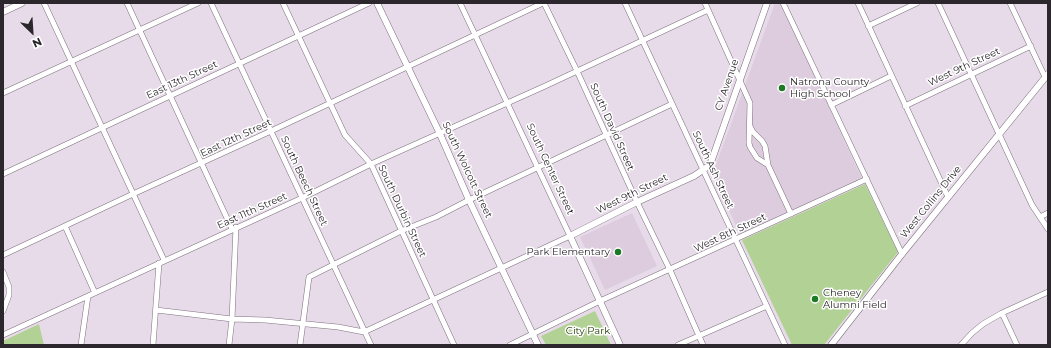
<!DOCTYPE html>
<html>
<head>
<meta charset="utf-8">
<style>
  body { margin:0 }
  #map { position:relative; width:1051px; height:348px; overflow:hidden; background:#e8dbe9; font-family:Montserrat,sans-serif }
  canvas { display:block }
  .frame { position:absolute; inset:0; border:4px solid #2c272c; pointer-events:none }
  .north { position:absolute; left:12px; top:12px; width:40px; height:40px; -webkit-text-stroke:3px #fff; paint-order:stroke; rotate:155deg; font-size:11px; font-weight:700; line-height:16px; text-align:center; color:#2c272c }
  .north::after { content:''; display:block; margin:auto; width:14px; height:18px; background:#2c272c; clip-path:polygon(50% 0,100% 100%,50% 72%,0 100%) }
</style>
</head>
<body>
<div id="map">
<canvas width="1051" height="348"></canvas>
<div class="frame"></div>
<div class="north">N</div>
</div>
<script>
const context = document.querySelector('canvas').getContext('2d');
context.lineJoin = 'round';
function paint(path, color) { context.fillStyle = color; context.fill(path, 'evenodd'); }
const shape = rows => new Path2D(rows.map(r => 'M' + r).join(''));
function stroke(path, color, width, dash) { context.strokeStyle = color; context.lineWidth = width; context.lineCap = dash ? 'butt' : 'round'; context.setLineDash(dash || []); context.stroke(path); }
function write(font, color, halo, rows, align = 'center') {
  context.font = font + ' Montserrat,sans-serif'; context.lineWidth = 3; context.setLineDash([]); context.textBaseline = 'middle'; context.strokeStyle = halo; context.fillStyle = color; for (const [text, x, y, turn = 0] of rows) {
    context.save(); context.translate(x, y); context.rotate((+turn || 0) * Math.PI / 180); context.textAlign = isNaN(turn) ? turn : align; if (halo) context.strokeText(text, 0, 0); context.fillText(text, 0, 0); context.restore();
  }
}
paint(shape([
  [775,3,781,3,862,179,740,235,713,173],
  [632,213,657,266,605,290,580,237]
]), '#ddccde');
paint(shape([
  [865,184,898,252,824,345,792,345,742,240],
  [595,311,611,345,546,345,541,336],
  [39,324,44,345,3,345,3,341]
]), '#b2d295');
const minor = shape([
  [44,3,164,260],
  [127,3,232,229],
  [211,3,371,345],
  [283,3,345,135,371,164,454,345],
  [544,3,577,71,637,202,670,270,703,345],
  [625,3,785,345],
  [705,3,750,103,749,143,750,147,757,158,768,165],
  [783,3,902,254],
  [858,3,948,197],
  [938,3,1032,205,1048,229],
  [1010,3,1045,77],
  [868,26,917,3],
  [3,93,198,3],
  [831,105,891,76],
  [905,106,1031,46],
  [750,126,753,132,762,141,765,146,768,165,791,214],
  [3,174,369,3],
  [1040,217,1048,213],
  [65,226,95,293],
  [3,255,133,194,271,131,543,3],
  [3,272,9,287,9,295,3,311],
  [156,310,232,319,265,320,338,327,364,332],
  [1002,313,1017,345],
  [364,332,570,236,460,3],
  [3,335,302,198,371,164,543,87,708,10],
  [81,345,88,296],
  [153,345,159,263],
  [229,345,232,319,236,227],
  [300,345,309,277,401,231,436,217,469,200,672,104],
  [510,345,600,301,867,179],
  [678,345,767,306],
  [961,345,972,333,983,324,1002,313,1048,292]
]);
const major = shape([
  [377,3,440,134,469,200,538,345],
  [3,12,22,3],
  [620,345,570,236,637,202,694,176,710,165,767,3],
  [831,345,902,254,1048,74]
]);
stroke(minor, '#7d717e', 6);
stroke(major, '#7d717e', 7);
stroke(minor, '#fff', 5);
stroke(major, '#fff', 6);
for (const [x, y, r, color] of [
  [782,88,4,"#1e7927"],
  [618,252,4,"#1e7927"],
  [815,299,4,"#1e7927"]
]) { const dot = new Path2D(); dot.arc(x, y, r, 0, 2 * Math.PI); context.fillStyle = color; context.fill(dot); stroke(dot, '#fff', 1.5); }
write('10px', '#2c272c', '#fff', [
  ["West 9th Street",964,67,-25],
  ["East 13th Street",182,80,-25],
  ["CY Avenue",727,85,-71],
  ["South David Street",612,127,66],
  ["East 12th Street",236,138,-25],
  ["South Center Street",550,169,65],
  ["South Wolcott Street",467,170,65],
  ["South Ash Street",713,170,65],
  ["South Beech Street",304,181,65],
  ["West 9th Street",632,194,-26],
  ["West Collins Drive",931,202,-51],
  ["East 11th Street",252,211,-24],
  ["South Durbin Street",402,211,65],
  ["West 8th Street",730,233,-25]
]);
write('10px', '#2c272c', '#fff', [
  ["Natrona County",790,82],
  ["High School",790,94],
  ["Park Elementary",610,252,"right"],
  ["Cheney",823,293],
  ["Alumni Field",823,305]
], 'left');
write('10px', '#233b00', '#fff', [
  ["City Park",588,331]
]);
</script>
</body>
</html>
